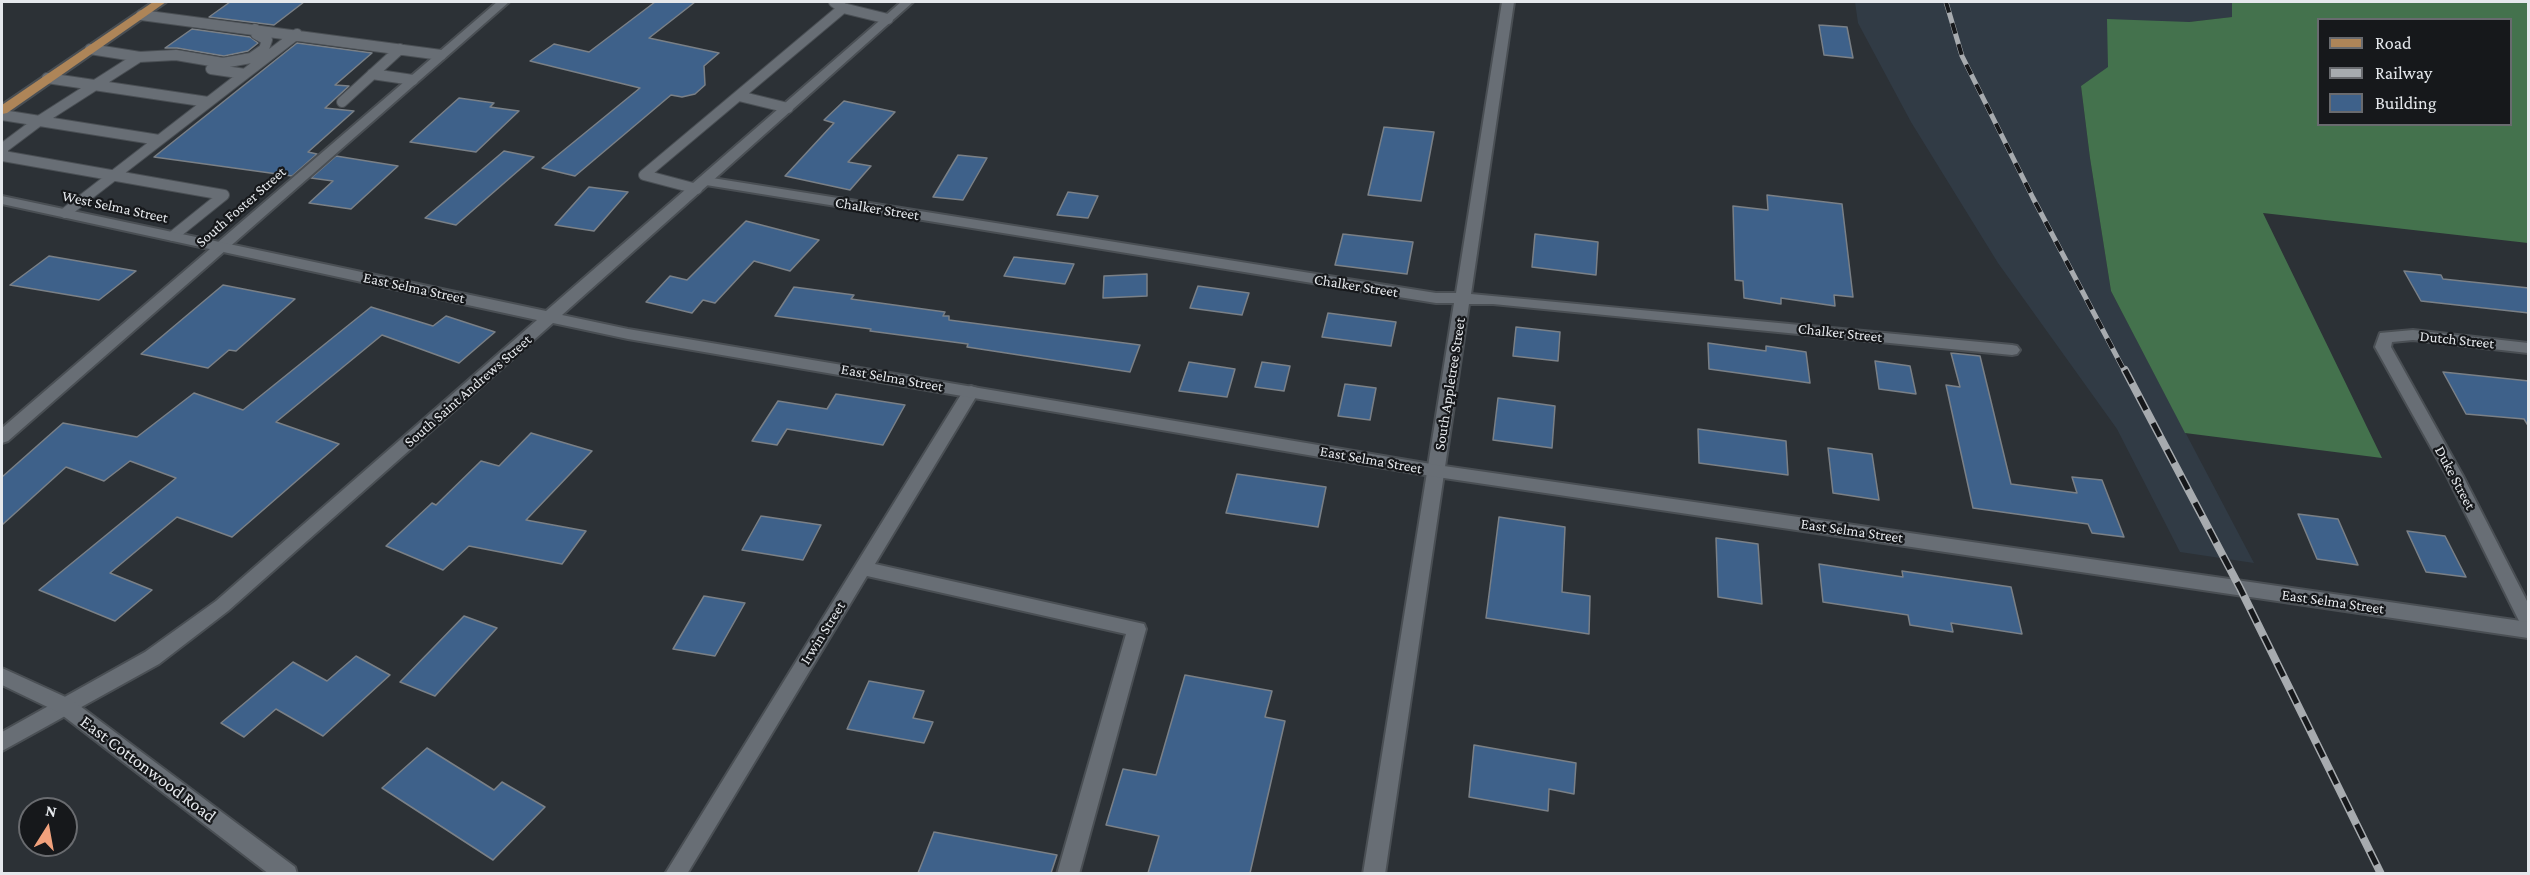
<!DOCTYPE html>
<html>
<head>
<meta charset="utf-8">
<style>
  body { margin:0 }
  #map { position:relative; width:2530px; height:875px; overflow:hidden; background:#2c3136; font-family:"Crimson Pro",serif }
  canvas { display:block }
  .frame { position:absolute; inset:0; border:3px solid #e5e8ec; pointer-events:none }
  .legend { position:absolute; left:2317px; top:18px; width:195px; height:108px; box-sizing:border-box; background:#16181b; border:2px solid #696b6f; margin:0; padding:8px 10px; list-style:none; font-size:18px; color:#e5e8ec }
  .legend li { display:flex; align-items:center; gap:12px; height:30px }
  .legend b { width:30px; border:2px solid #696b6f }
  .north { position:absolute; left:18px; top:797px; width:60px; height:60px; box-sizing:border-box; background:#16181b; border:2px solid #696b6f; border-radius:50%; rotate:11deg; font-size:16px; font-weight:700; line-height:24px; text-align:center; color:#e5e8ec }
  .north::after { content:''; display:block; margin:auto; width:21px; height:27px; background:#f1a17c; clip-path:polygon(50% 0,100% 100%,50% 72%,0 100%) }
</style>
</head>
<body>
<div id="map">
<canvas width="2530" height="875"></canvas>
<div class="frame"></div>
<ul class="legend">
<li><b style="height:8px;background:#ae8558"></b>Road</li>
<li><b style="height:8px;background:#a7abaf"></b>Railway</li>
<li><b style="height:16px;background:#3e618a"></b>Building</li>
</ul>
<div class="north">N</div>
</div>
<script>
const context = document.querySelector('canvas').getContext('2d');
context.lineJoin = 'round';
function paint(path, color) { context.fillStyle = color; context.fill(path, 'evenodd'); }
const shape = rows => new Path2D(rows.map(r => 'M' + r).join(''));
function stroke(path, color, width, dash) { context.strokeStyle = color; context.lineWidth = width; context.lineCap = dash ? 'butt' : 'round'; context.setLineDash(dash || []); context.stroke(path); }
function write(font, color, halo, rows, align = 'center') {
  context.font = font + ' "Crimson Pro",serif'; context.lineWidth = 4.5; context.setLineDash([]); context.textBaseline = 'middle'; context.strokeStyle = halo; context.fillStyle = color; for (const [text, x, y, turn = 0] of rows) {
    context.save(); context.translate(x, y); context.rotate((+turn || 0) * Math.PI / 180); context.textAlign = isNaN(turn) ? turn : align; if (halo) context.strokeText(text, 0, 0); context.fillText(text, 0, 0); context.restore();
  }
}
paint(shape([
  [1855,2,2232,2,2233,17,2189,22,2108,68,2081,86,2090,158,2111,291,2254,563,2180,552,2117,429,1998,263,1911,122,1858,23]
]), '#313b45');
paint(shape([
  [2232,2,2528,2,2528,243,2263,213,2382,458,2185,433,2111,291,2090,158,2081,86,2108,67,2107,19,2189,22,2232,17],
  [2318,20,2510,20,2510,124,2318,124]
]), '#44724d');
const building = shape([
  [230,2,304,2,274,25,209,17,230,2],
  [655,2,695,2,649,38,719,53,704,66,705,85,695,94,682,97,671,95,575,176,542,168,640,88,530,61,554,44,589,52,655,2],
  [1819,25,1847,27,1853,58,1824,55,1819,25],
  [192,29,250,37,258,43,248,51,224,56,177,48,165,48,192,29],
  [297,43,372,53,335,85,349,86,325,108,354,111,308,152,317,154,292,176,154,157,297,43],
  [459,98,494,103,490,107,519,111,476,152,410,142,459,98],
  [844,101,895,112,848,162,871,166,850,190,785,176,834,123,824,120,844,101],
  [1384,127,1434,132,1421,201,1368,195,1384,127],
  [504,151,534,157,456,225,425,218,504,151],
  [958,155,987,158,963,200,933,197,958,155],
  [336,156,398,166,351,209,309,203,333,181,311,178,336,156],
  [589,187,628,192,594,231,555,225,589,187],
  [1068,192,1098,196,1088,218,1057,215,1068,192],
  [1767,195,1842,204,1853,297,1834,295,1835,306,1781,298,1781,304,1744,298,1743,281,1735,280,1733,206,1768,210,1767,195],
  [746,221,819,240,790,271,754,261,715,303,703,300,692,313,646,302,670,276,687,280,746,221],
  [1343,234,1413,242,1407,274,1335,265,1343,234],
  [1535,234,1598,242,1596,275,1532,267,1535,234],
  [49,256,136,271,99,300,10,285,49,256],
  [1014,257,1074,264,1065,284,1004,276,1014,257],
  [2404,271,2441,275,2443,279,2529,288,2529,313,2421,301,2404,271],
  [1147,274,1147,296,1103,298,1104,276,1147,274],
  [223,285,295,299,236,351,229,350,208,368,141,354,223,285],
  [1198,286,1249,293,1242,315,1190,308,1198,286],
  [794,287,854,295,851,299,945,312,943,316,949,316,949,320,1140,345,1130,372,967,347,968,344,870,331,871,329,775,316,794,287],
  [371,307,433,326,446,316,495,332,459,363,382,335,276,422,339,444,232,537,177,517,110,573,152,590,115,621,39,590,176,478,130,461,104,481,66,467,2,525,2,477,63,423,137,437,194,393,243,410,371,307],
  [1328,313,1396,322,1391,346,1322,337,1328,313],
  [1516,327,1560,332,1558,361,1513,356,1516,327],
  [1708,343,1766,351,1766,346,1806,352,1810,383,1709,369,1708,343],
  [1951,353,1980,356,2011,484,2077,493,2072,477,2102,480,2124,537,2092,533,2088,524,1973,508,1946,385,1960,387,1951,353],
  [1875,361,1910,366,1916,394,1879,389,1875,361],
  [1189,362,1235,369,1227,397,1179,391,1189,362],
  [1262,362,1290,366,1284,391,1255,387,1262,362],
  [2443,372,2529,381,2529,427,2524,419,2466,414,2443,372],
  [1345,384,1376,388,1370,420,1338,416,1345,384],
  [836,394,905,405,883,445,787,429,777,445,752,441,778,401,827,409,836,394],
  [1498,398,1555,406,1552,448,1493,440,1498,398],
  [1698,429,1786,441,1788,475,1699,463,1698,429],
  [531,433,592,451,526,520,586,531,562,564,469,546,443,570,386,546,432,503,436,505,481,461,499,466,531,433],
  [1828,448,1872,454,1879,500,1833,493,1828,448],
  [1237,474,1326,487,1318,527,1226,513,1237,474],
  [2298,514,2338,519,2358,565,2317,559,2298,514],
  [761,516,821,525,803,560,742,550,761,516],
  [1499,517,1565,527,1562,592,1590,596,1589,634,1486,618,1499,517],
  [2407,531,2445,536,2466,577,2426,572,2407,531],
  [1716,538,1758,544,1762,604,1718,597,1716,538],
  [1819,564,1903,577,1902,571,2011,587,2022,634,1951,623,1953,632,1910,625,1908,615,1823,602,1819,564],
  [704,596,745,603,715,656,673,649,704,596],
  [464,616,497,628,435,696,400,682,464,616],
  [356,656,390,675,323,736,276,709,244,737,221,723,293,662,327,681,356,656],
  [1185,675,1272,691,1265,717,1285,721,1250,873,1148,873,1159,836,1106,825,1123,769,1156,775,1185,675],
  [869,681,924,691,913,718,933,722,924,743,847,729,869,681],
  [1474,745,1576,763,1574,794,1549,789,1548,811,1469,797,1474,745],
  [427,748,494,790,502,782,545,807,493,860,382,788,427,748],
  [934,832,1057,855,1051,873,918,873,934,832]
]);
paint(building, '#3e618a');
stroke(building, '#7a8087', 1.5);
const service = shape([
  [834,2,843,8,888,19],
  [141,15,441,55],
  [90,49,140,57],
  [245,74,297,34],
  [372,74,413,80],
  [47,78,208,102],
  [739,96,788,108],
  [342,102,400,49],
  [2,115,159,140],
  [697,189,644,175,843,8],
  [65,213,245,74,211,69],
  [173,236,224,195,3,156,3,148,39,121,139,57,176,55,223,63,251,58,264,49,267,40,256,34,255,29]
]);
const minor = shape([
  [497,2,509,2,8,441,2,443,2,428,497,2],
  [1502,2,1514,2,1471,294,2012,345,2017,346,2020,350,2017,354,2012,355,1493,304,1469,304,1385,874,1363,874,1454,303,1436,303,706,185,699,181,706,177,1436,293,1456,293,1502,2],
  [2413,330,2528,343,2528,353,2413,340,2392,342,2391,347,2463,476,2528,603,2528,627,2521,625,2447,476,2375,347,2380,333,2413,330],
  [971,386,977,388,979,392,875,564,1144,624,1146,629,1079,874,1057,874,1126,634,867,576,687,874,665,874,965,388,971,386]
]);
const tertiary = shape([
  [901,2,913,2,562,315,628,329,1437,465,2528,622,2528,638,1437,477,628,339,553,323,228,611,159,664,2,751,2,732,145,652,216,601,537,320,2,204,2,196,546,311,901,2]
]);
const secondary = shape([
  [2,668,72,700,295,867,297,874,269,874,58,712,2,685,2,668]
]);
const primary = shape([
  [153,2,166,2,7,113,2,114,2,105,153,2]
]);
stroke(service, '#4a4f54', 12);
stroke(minor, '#4a4f54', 4);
stroke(tertiary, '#4a4f54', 4);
stroke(secondary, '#4a4f54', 4);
stroke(primary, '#4a4f54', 4);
stroke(service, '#686e75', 10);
paint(minor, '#686e75');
paint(tertiary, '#686e75');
paint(secondary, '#686e75');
paint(primary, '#ae8558');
const railFar1 = shape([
  [1946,2,1962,56,2033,198,2125,372]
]);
const rail = shape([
  [2125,370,2240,588,2381,874]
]);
stroke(railFar1, '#a7abaf', 5);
stroke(rail, '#a7abaf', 8);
stroke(railFar1, '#16181b', 4, [11]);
stroke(rail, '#16181b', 5, [15]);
write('15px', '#e5e8ec', '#16181b', [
  ["West Selma Street",115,207,12],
  ["South Foster Street",241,207,-41],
  ["Chalker Street",877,209,9],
  ["Chalker Street",1356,286,9],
  ["East Selma Street",414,288,12],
  ["Chalker Street",1840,333,6],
  ["Dutch Street",2457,340,6],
  ["East Selma Street",892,378,10],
  ["South Appletree Street",1450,384,-81],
  ["South Saint Andrews Street",468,391,-41],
  ["East Selma Street",1371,460,10],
  ["Duke Street",2455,478,62],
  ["East Selma Street",1852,531,8],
  ["East Selma Street",2333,602,8],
  ["Irwin Street",823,633,-58]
]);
write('18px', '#e5e8ec', '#16181b', [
  ["East Cottonwood Road",148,769,37]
]);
</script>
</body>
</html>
